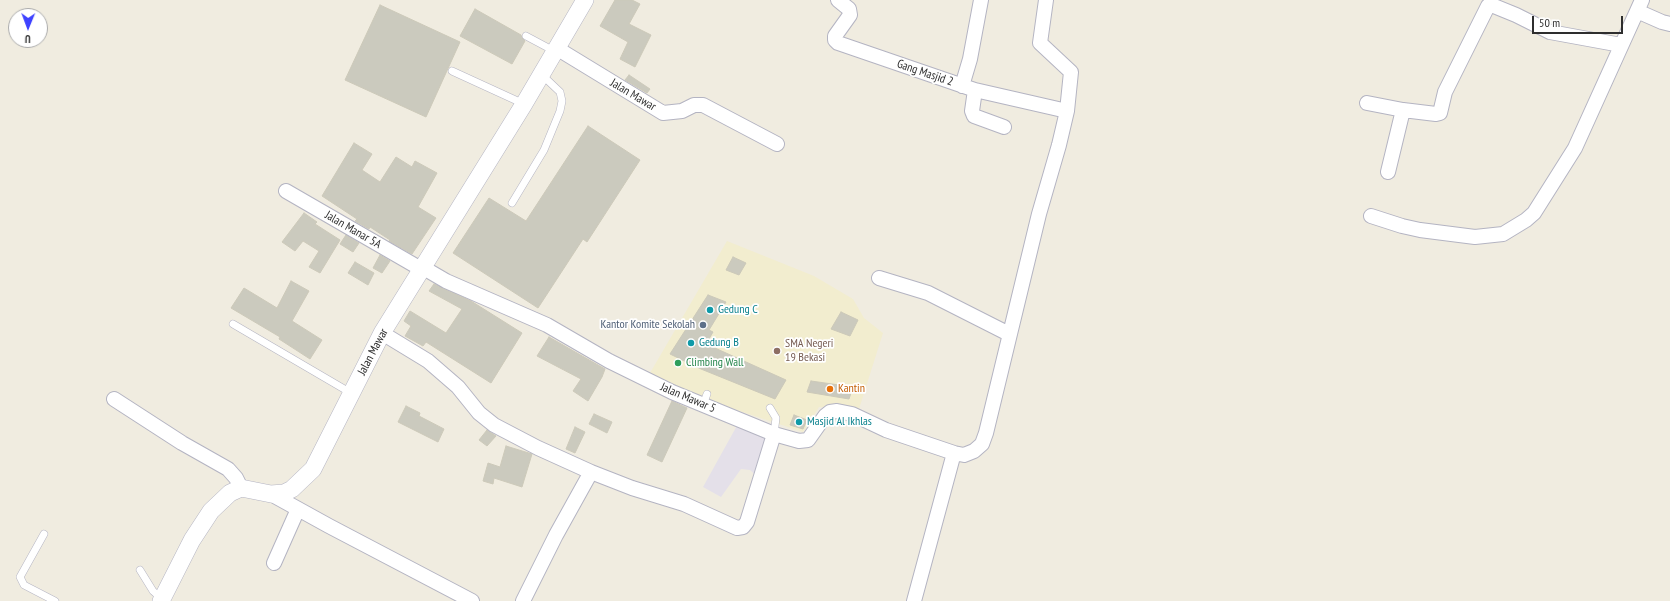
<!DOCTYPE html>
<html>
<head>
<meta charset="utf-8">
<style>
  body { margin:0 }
  #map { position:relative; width:1670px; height:601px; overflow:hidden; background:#f0ece0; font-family:"PT Sans Narrow",sans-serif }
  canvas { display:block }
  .north { position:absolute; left:8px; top:8px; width:40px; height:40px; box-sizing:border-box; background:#fff; border:1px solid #ababab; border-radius:50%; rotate:181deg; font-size:11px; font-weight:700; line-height:16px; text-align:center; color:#2e2e2e }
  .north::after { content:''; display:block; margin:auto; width:14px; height:18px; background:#3e42ff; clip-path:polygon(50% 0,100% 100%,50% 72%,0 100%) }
  .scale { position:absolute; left:1532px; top:16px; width:91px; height:18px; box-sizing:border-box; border:2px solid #2e2e2e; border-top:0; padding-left:5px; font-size:12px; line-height:14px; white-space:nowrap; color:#2e2e2e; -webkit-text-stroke:3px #fff; paint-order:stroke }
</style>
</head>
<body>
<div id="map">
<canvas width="1670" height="601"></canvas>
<div class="north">U</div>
<div class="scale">50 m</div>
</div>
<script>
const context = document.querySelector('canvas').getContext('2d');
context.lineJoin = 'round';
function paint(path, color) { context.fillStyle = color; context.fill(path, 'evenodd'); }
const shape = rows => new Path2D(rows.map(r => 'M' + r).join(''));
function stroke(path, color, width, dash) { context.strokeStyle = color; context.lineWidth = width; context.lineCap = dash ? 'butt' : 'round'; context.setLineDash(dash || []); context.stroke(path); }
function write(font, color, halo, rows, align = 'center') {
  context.font = font + ' "PT Sans Narrow",sans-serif'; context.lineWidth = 3.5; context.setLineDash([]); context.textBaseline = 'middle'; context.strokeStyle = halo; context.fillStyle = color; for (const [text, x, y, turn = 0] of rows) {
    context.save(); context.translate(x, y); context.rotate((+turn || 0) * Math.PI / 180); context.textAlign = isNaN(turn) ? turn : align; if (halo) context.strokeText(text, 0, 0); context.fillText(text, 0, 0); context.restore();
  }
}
paint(shape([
  [739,422,769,432,759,478,750,470,741,469,721,497,703,487]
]), '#e4e0e9');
paint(shape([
  [727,241,814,276,853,299,864,318,883,333,859,409,819,407,803,432,706,400,650,373]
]), '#f2edcf');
const building = shape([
  [615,0,632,0,640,4,629,24,651,35,635,67,620,59,628,42,600,26,615,0],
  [380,5,460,42,426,117,345,80,380,5],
  [475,9,521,35,522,38,525,41,512,64,460,36,475,9],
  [629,75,650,89,647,93,625,80,629,75],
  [588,126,640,160,587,242,583,239,538,308,453,253,489,198,526,221,588,126],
  [354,143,372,154,362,170,380,182,396,157,412,167,415,161,437,173,418,207,436,218,412,254,389,241,390,240,370,227,369,229,355,221,357,219,322,196,354,143],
  [304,213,317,222,315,224,340,240,320,273,309,267,319,251,303,241,295,251,282,242,304,213],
  [346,235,359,243,353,252,340,244,346,235],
  [380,255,390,261,382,273,373,268,380,255],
  [733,257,746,263,739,275,726,270,733,257],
  [355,262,374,273,368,285,348,273,355,262],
  [291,281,309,291,292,321,322,340,310,359,279,339,280,337,231,308,244,288,277,308,291,281],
  [434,284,471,301,522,333,491,383,426,342,423,346,405,336,411,326,404,321,410,311,446,333,462,309,429,291,434,284],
  [708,295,726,302,709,330,713,332,706,344,786,380,775,399,701,369,670,354,708,295],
  [841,312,858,320,850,336,831,329,841,312],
  [549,337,605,369,602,377,588,401,573,391,581,379,537,356,549,337],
  [811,381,853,387,849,399,807,392,811,381],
  [672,401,687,408,662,462,647,455,672,401],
  [406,406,420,413,419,416,444,429,438,442,398,422,406,406],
  [594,414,612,422,607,433,589,424,594,414],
  [794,415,807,420,803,429,790,425,794,415],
  [575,427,585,432,575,453,566,449,575,427],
  [487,430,496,436,487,446,479,440,487,430],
  [506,446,532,454,522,487,494,478,493,484,483,481,488,463,500,467,506,446]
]);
paint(building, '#cbcabe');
stroke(building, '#ccc9b9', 1);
const service = shape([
  [526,36,556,52],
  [452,71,524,104],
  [512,203,544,150,560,111,562,101,560,92,541,74],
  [233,324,351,393],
  [703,405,707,394],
  [770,408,776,418,774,434],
  [44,534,20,577,24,585,55,601],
  [140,570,153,591,162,599]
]);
const minor = shape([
  [838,0,849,9,850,15,835,36,835,40,838,43,975,90,1067,111],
  [1637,11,1662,22,1670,24],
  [558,49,663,113,682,111,694,105,703,105,777,144],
  [962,86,970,59,981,0],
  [975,90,972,111,974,116,1004,127],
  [1367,103,1403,110,1436,114,1440,113,1445,92,1488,6,1494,6,1516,15,1550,32,1621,45],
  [1388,172,1403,110],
  [286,191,421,269],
  [1371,216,1402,226,1420,230,1475,237,1503,234,1526,220,1534,213,1575,148,1642,0],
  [422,267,446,281,547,325,609,361,672,392,774,434,799,441,808,440,825,416,830,412,837,411,852,414,886,430,954,453],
  [879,278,928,293,1009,334],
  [382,333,428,361,458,387,479,413,494,425,538,448,591,472,632,488,684,504,737,528,743,527,747,522,774,434],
  [114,399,182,443,228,469,236,478,241,488],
  [271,494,329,526,472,601],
  [274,563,298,509],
  [523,601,556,535,591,472],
  [914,601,954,453,964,455,974,451,982,444,986,433,1039,214,1059,145,1067,111,1071,72,1040,43,1046,0]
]);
const tertiary = shape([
  [161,601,192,540,211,511,230,493,241,488,271,494,284,493,292,489,313,469,382,333,524,104,585,0]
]);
stroke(service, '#b4b4c2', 8);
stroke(minor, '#b4b4c2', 16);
stroke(tertiary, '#b4b4c2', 18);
stroke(service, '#fff', 7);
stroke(minor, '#fff', 14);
stroke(tertiary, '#fff', 17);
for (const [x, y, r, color] of [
  [710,310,4,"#0f9aa8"],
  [703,325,4,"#5c6f8a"],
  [691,343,4,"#0f9aa8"],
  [777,351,4,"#8d6e63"],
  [678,363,4,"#2e9e5b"],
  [830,389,4,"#e8710a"],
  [799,422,4,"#0f9aa8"]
]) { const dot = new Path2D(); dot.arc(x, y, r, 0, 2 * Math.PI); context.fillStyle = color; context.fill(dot); stroke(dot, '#fff', 1.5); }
write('12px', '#2e2e2e', '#fff', [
  ["Gang Masjid 2",925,73,19],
  ["Jalan Mawar",633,95,31],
  ["Jalan Manar 5A",353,230,30],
  ["Jalan Mawar",373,352,-62],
  ["Jalan Mawar 5",688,398,23]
]);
write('12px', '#0d838f', '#fff', [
  ["Gedung C",718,310],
  ["Gedung B",699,343],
  ["Masjid Al Ikhlas",807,422]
], 'left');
write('12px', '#4e5e75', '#fff', [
  ["Kantor Komite Sekolah",695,325]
], 'right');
write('12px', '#785e54', '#fff', [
  ["SMA Negeri",785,344],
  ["19 Bekasi",785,358]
], 'left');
write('12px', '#27864d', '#fff', [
  ["Climbing Wall",686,363]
], 'left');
write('12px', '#c56008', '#fff', [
  ["Kantin",838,389]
], 'left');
</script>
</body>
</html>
